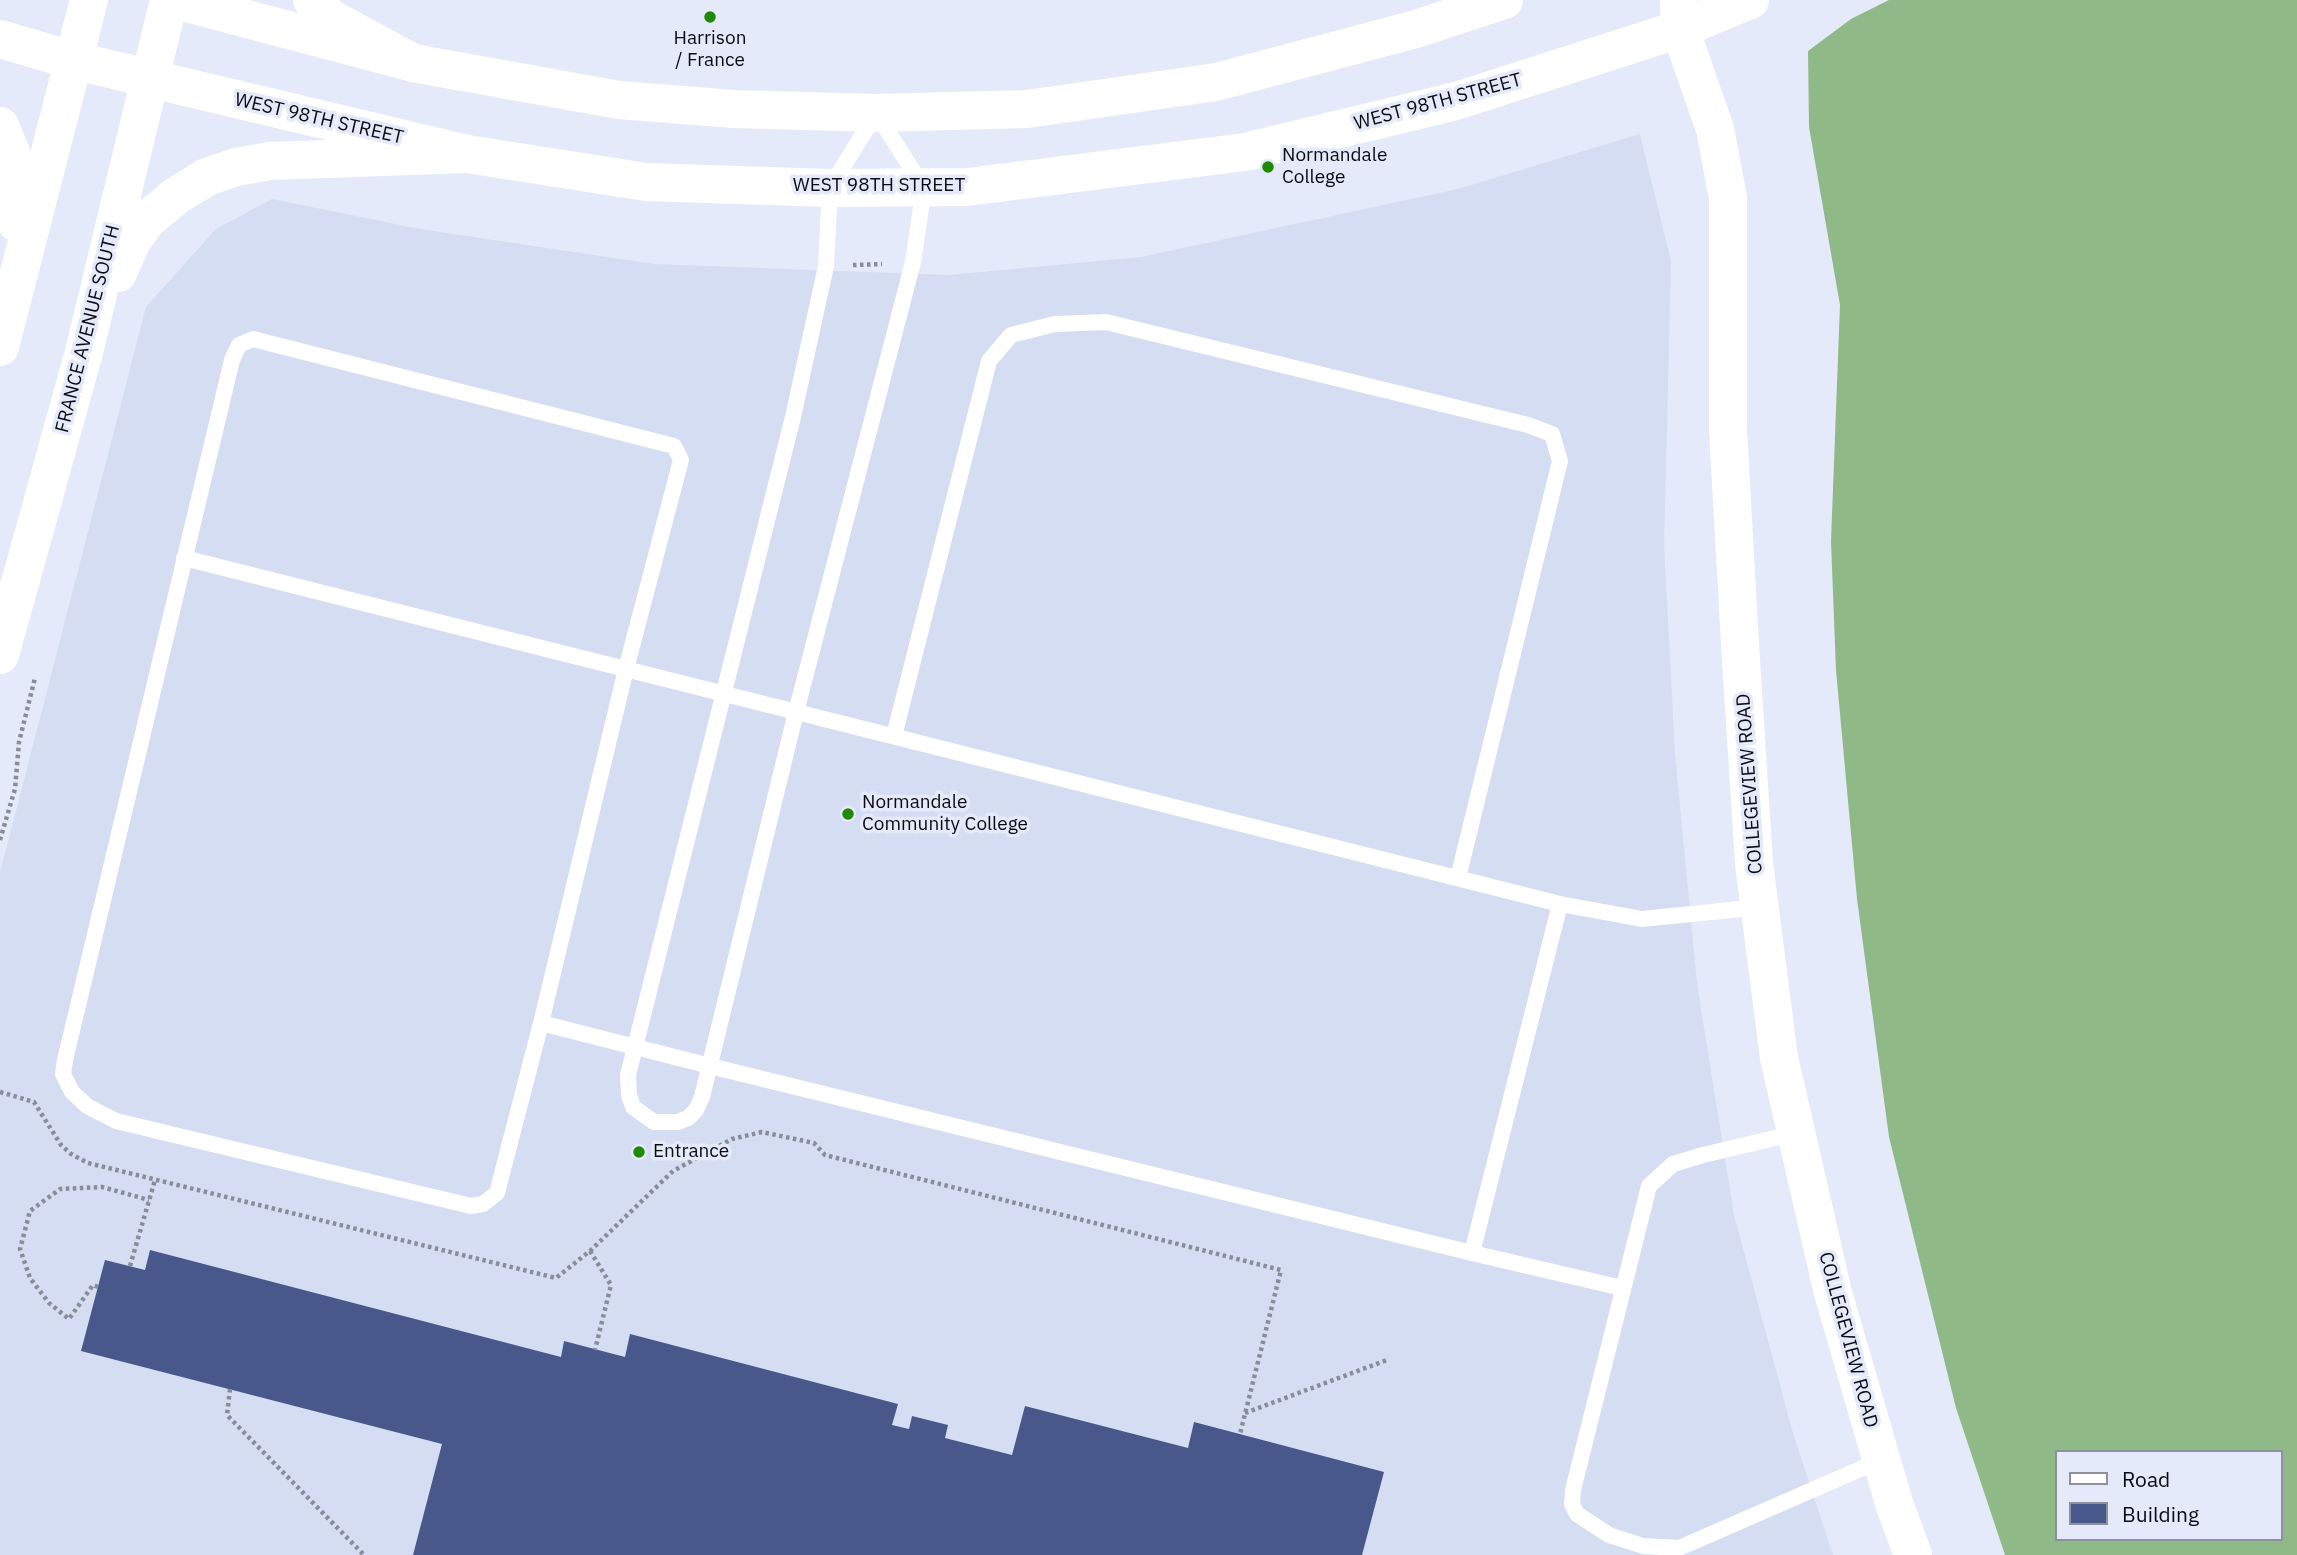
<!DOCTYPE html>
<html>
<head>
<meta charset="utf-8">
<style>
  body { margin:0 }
  #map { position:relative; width:2297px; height:1555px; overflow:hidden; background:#e4eaf9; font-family:"IBM Plex Sans",sans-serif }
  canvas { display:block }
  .legend { position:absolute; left:2055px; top:1450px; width:228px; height:91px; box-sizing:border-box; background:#e4eaf9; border:2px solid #8d919c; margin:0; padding:9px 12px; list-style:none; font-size:21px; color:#0a0c11 }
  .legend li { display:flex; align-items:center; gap:14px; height:35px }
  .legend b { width:35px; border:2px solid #8d919c }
</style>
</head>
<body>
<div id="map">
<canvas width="2297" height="1555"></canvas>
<ul class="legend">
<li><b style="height:9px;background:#fff"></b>Road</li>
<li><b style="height:19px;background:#48588a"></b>Building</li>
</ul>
</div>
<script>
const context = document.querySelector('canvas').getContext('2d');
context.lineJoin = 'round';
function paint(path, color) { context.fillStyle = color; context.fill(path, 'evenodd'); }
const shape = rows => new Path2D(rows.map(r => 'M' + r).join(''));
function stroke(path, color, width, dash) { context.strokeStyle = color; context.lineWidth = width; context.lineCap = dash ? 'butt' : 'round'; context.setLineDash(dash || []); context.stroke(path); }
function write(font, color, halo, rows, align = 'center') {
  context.font = font + ' "IBM Plex Sans",sans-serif'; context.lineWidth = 7; context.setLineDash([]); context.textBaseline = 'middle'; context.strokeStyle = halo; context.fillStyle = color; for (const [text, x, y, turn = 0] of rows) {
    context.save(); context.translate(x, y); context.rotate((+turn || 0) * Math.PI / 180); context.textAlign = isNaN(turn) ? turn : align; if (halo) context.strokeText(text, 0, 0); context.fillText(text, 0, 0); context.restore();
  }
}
paint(shape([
  [1640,134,1671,261,1664,545,1675,754,1697,984,1734,1215,1793,1433,1833,1555,0,1555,0,873,146,307,216,229,272,199,420,229,654,264,949,275,1141,257,1458,189]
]), '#d4ddf2');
paint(shape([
  [1889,0,2297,0,2297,1555,2005,1555,1956,1408,1889,1137,1857,899,1836,670,1831,541,1840,305,1809,127,1808,51,1851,19],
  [2057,1452,2281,1452,2281,1539,2057,1539]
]), '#8fb987');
paint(shape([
  [150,1250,561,1357,564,1341,625,1357,630,1334,898,1404,892,1425,909,1429,912,1416,948,1425,945,1438,1012,1455,1025,1406,1188,1448,1194,1422,1384,1472,1362,1555,413,1555,442,1444,81,1351,105,1260,145,1270]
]), '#48588a');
stroke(shape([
  [853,265,882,264],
  [0,840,15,789,19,742,35,678],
  [0,1092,34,1102,61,1145,71,1154,88,1163,556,1278,590,1251,673,1171,732,1139,762,1132,814,1143,825,1155,1281,1270,1240,1434],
  [590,1251,611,1285,595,1350],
  [130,1266,155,1180],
  [98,1287,93,1285,69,1319,49,1303,30,1278,20,1249,30,1211,60,1189,102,1187,149,1200],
  [230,1389,227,1415,364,1555],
  [1245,1413,1387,1360]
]), '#888d98', 4.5, [3.5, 3.5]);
stroke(shape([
  [876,113,924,188,913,262,796,712,702,1097,696,1110,688,1118,678,1122,654,1122,633,1107,629,1095,628,1075,793,417,826,266,830,188,876,113],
  [184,558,1560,904,1642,919,1760,907],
  [894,736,989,361,1011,335,1055,324,1106,322,1528,425,1552,434,1560,461,1458,878],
  [541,1023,626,669,681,460,674,446,253,339,239,345,232,360,65,1060,63,1074,72,1092,87,1106,116,1121,471,1206,483,1204,497,1193,541,1023,710,1066,1472,1253,1622,1288],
  [1796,1133,1703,1155,1673,1164,1649,1186,1573,1490,1572,1504,1577,1514,1609,1535,1643,1546,1679,1548,1881,1460],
  [1472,1253,1560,904]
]), '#fff', 16);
stroke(shape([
  [175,0,413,63,619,100,734,109,876,113,1027,109,1216,82,1416,29,1504,0],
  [1679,0,1680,29,1715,129,1728,198,1728,430,1740,644,1754,863,1779,1058,1833,1293,1894,1503,1913,1555],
  [0,39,72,60,467,154,646,182,830,188,967,187,1245,152,1456,101,1680,29,1750,0]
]), '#fff', 38);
stroke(shape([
  [312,0,330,18,413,63],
  [0,126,12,155,19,182,17,223],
  [118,273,132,241,147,220,176,196,207,177,236,167,270,161,467,154],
  [0,347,89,0],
  [0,655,84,352,169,0]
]), '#fff', 38);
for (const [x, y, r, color] of [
  [710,17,7,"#218a04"],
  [1268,167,7,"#218a04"],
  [848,814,7,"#218a04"],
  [639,1152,7,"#218a04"]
]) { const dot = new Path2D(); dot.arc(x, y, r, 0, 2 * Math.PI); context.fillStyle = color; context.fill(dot); stroke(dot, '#e4eaf9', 2.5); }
write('19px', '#0a0c11', '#e4eaf9', [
  ["Harrison",710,39,"center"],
  ["/ France",710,61,"center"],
  ["Normandale",1282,156],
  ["College",1282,178],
  ["Normandale",862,803],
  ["Community College",862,825],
  ["Entrance",653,1152]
], 'left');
write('19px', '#0a0c11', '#e4eaf9', [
  ["WEST 98TH STREET",1438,102,-15],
  ["WEST 98TH STREET",319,119,13],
  ["WEST 98TH STREET",879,186],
  ["FRANCE AVENUE SOUTH",88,329,-76],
  ["COLLEGEVIEW ROAD",1750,784,-94],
  ["COLLEGEVIEW ROAD",1848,1340,75]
]);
</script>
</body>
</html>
